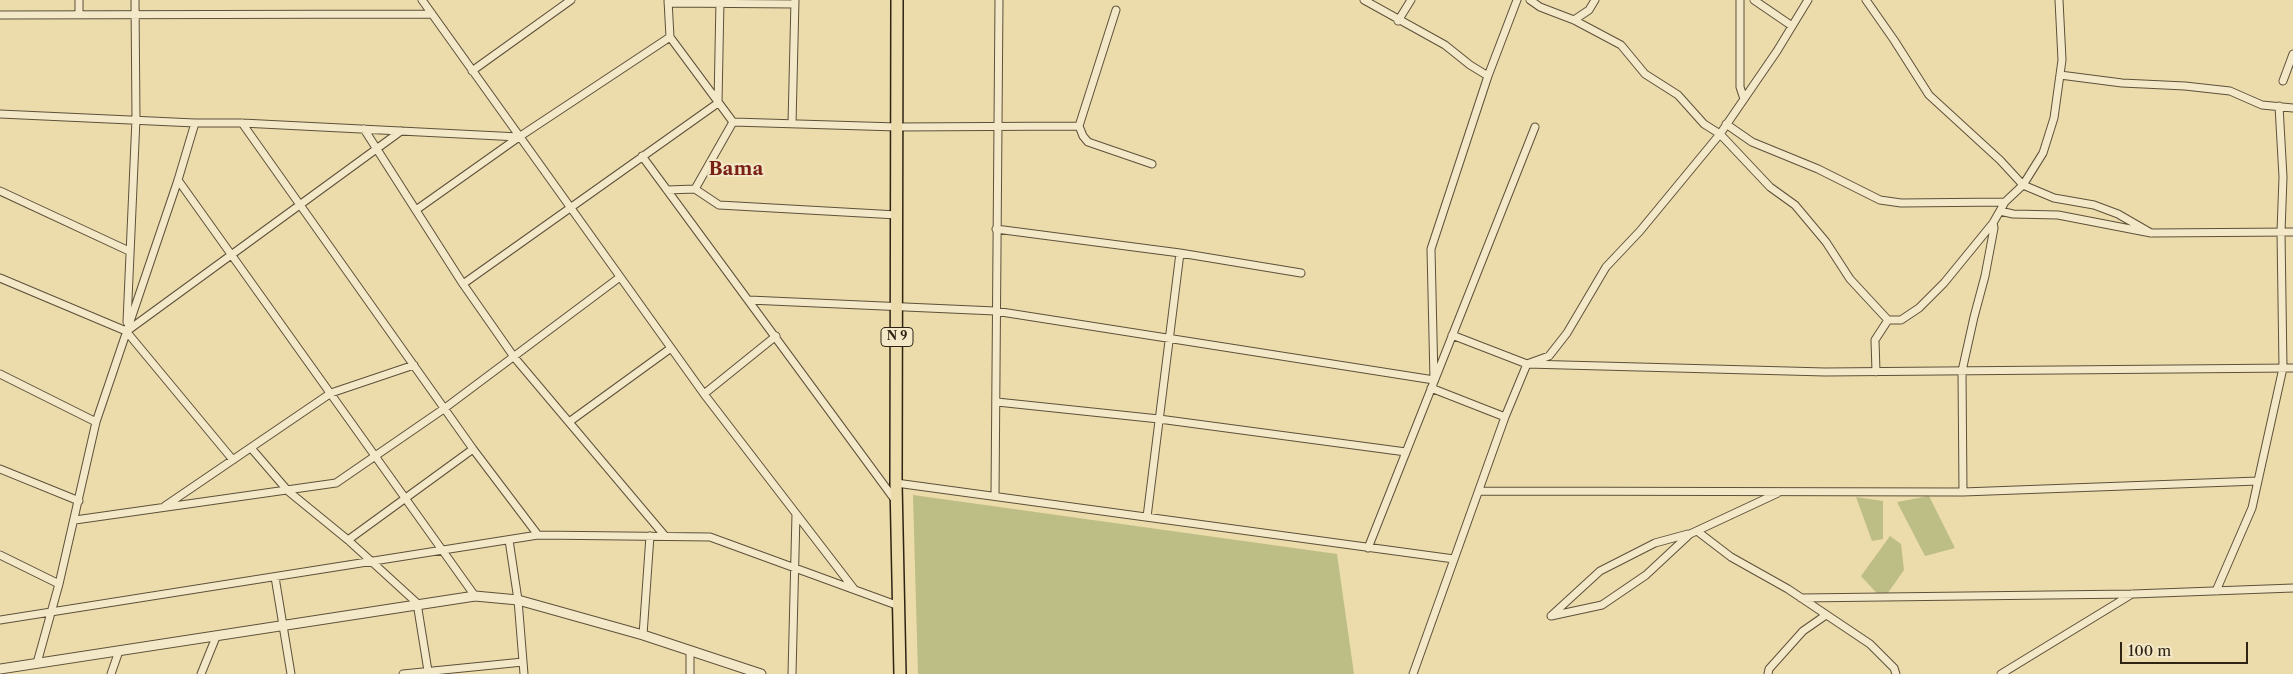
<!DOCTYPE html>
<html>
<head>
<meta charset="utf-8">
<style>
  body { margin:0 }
  #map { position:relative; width:2293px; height:674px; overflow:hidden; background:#ecdbab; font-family:"Libre Caslon Text",serif }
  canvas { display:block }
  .scale { position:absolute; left:2120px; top:642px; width:128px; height:22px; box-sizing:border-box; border:2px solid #2f2314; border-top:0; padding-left:6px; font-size:15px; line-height:18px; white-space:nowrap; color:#2f2314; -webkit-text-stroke:4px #f3e8c8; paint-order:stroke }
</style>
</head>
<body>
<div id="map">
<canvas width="2293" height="674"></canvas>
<div class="scale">100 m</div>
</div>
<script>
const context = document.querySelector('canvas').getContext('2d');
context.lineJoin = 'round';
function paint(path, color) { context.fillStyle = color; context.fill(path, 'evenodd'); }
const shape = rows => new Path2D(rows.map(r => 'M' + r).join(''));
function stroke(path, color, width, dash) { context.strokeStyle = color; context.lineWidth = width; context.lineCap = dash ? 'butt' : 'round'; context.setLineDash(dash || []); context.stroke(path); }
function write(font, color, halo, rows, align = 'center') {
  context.font = font + ' "Libre Caslon Text",serif'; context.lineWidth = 4; context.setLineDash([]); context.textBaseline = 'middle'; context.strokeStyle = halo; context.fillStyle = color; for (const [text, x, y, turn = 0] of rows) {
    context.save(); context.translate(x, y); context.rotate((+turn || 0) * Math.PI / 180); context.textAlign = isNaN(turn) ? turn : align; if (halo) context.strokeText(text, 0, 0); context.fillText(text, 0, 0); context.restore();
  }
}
paint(shape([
  [913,495,1337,554,1354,674,918,674],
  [1929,496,1955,548,1925,556,1897,502],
  [1856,497,1883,501,1883,539,1872,541],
  [1890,536,1901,544,1904,570,1883,600,1861,576]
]), '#bdbe85');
const minor = shape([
  [422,0,704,394,854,589],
  [668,0,670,37,733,122],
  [1364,0,1445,45,1470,65,1488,76],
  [1530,0,1540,7,1574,20,1621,45,1645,74,1678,95,1704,124,1720,134,1770,187,1795,205,1826,242,1850,279,1888,320,1901,320,1919,308,1944,283,1993,223,2005,202,2023,185,2043,153,2054,118,2062,60,2059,0],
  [1740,0,1740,87,1744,99],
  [1754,0,1792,26],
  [1866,0,1894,40,1929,95,2000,160,2023,185,2054,198,2094,205,2118,214,2151,233],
  [668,3,795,4],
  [1116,10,1079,126,1083,136,1088,142,1152,164],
  [79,14,79,0],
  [0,15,432,14],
  [1574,20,1589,10,1595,0],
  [1398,21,1411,0],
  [472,71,571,0],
  [2060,75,2122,83,2185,86,2230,91,2262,105,2293,108],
  [2283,81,2293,54],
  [0,114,195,123,242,123,519,137],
  [733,122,897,127,1079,126],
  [242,123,473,449,538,535],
  [792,124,795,0],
  [1726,124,1752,142,1818,169,1880,200,1901,203,2005,202],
  [364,129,463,284,514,357,665,536],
  [642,156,895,500],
  [178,180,475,596],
  [695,189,733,122],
  [667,190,695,189,719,205,897,215],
  [0,191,129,251],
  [416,210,519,137,670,37],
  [2000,211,2013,214,2058,215,2151,233,2293,232],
  [996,229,1180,253,1301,273],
  [0,278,126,331,233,460],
  [463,284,718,103,720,0],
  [749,300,995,311,1434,380,1431,249,1488,76,1517,0],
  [127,322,136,119,135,0],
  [127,331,401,131],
  [1452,335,1527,364,1825,372,2293,368],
  [1876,372,1875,340,1888,320],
  [0,374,96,422],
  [1431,388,1505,417],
  [704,394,776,336],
  [997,402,1159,419,1406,452],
  [569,422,671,348],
  [251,448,288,491,348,540,417,603,428,671],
  [0,469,79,501],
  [896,483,1454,559],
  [1479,491,1963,492,2258,481],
  [1963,492,1962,371,1974,317,1985,276,1994,228,1993,223],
  [995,496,999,0],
  [165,506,331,393,414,365],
  [1147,517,1180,253],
  [75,520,336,483,445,408,620,277],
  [1697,531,1731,557,1788,589,1870,644,1894,668,1896,674],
  [348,540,473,449],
  [509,540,518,600,524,674],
  [1368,548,1535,127],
  [0,555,59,584],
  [275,577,291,674],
  [2216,591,2252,508,2283,368,2281,232,2283,177,2279,106],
  [1801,598,2133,594,2293,588],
  [1552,615,1600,571,1655,543,1688,534],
  [1551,616,1602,605,1646,575,1690,534,1778,493],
  [0,620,538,535,710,537,899,606],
  [643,635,650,536],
  [690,651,690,674],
  [37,663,59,584,96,422,178,180,195,123],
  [111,674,119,651],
  [201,674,216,637],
  [403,674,523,662],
  [792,674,796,514],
  [1413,674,1505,417,1527,364,1549,356,1567,333,1606,267,1640,231,1720,134,1777,51,1808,0],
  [1768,674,1769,669,1803,631,1826,615],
  [2001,674,2132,594]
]);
const tertiary = shape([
  [0,669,475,596,518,600,643,635,761,674]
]);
const primary = shape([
  [897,0,896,483,900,674]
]);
stroke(minor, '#5e513a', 9);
stroke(tertiary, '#5e513a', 11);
stroke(primary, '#2f2314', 14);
stroke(minor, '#f3e8c8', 7);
stroke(tertiary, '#f3e8c8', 9);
stroke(primary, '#ecdbab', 11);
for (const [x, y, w] of [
  [897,337,32]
]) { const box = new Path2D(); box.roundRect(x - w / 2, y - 9.5, w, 19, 4); context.fillStyle = '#f3e8c8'; context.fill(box); stroke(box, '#2f2314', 1); }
write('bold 12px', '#2f2314', null, [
  ["N 9",897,337]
]);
write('bold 19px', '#7a1f14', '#f3e8c8', [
  ["Bama",736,170]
]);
</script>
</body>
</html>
